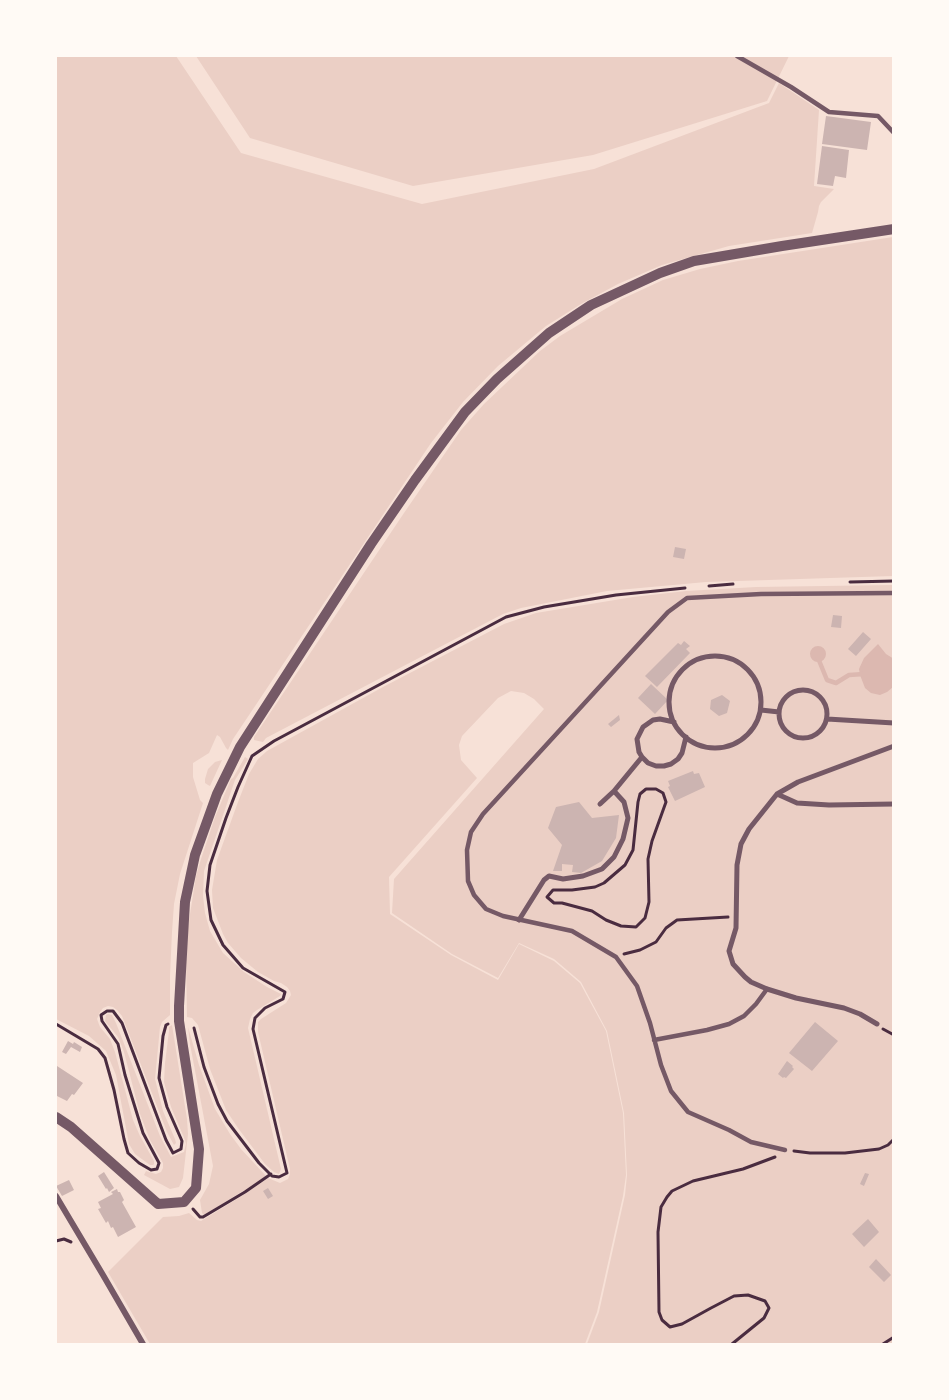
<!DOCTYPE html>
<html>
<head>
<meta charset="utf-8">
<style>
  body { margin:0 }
  #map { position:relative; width:949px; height:1400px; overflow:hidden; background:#f7e1d7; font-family:"DM Sans",sans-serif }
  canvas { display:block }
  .frame { position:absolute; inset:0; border:57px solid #fffaf5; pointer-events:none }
</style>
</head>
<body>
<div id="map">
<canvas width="949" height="1400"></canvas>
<div class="frame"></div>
</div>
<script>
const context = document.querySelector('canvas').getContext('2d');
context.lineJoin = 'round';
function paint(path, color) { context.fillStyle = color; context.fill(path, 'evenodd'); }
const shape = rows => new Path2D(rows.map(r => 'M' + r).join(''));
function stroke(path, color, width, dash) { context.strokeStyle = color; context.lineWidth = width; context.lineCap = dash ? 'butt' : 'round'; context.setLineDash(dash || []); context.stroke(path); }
paint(shape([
  [56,56,176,56,241,153,422,204,594,169,769,103,779,83,819,110,814,186,834,189,821,202,819,206,818,212,812,233,729,246,662,265,618,284,581,304,546,326,498,366,463,402,431,443,233,739,228,750,226,748,220,737,217,735,209,753,193,763,193,777,200,800,203,803,180,874,174,904,172,932,170,976,170,1015,162,1022,160,1027,155,1079,163,1111,175,1139,176,1143,174,1145,167,1132,122,1016,117,1010,113,1007,108,1006,103,1008,100,1012,97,1019,100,1027,110,1039,115,1052,133,1120,140,1136,154,1161,154,1164,153,1165,150,1165,135,1154,129,1144,116,1075,106,1051,89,1036,56,1019],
  [196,56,789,56,767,101,593,155,413,186,250,138],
  [893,237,893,576,706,582,607,591,521,608,503,614,266,738,263,742,254,740,254,737,404,513,461,430,484,404,540,351,560,336,622,299,663,280,700,269,738,261],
  [893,585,893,1344,587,1344,599,1312,625,1195,627,1175,624,1113,607,1031,581,982,554,959,519,943,498,978,452,954,392,913,394,879,544,709,534,699,524,693,511,691,498,698,462,736,459,745,461,760,477,778,389,877,390,914,451,955,498,980,519,944,554,961,580,983,606,1031,623,1113,626,1175,623,1196,597,1312,585,1344,150,1344,108,1272,163,1217,179,1216,189,1213,197,1220,201,1221,245,1194,268,1178,280,1183,288,1179,290,1174,290,1169,258,1032,258,1022,261,1019,286,1003,291,995,290,991,287,987,281,983,274,981,258,972,241,958,228,943,223,934,213,908,212,890,217,860,238,802,249,774,258,759,267,751,383,687,504,624,536,613,633,597,686,591,756,587],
  [245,757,248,759,235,780,204,871,203,896,205,913,210,931,223,953,244,972,267,987,281,994,280,996,257,1010,253,1013,250,1019,248,1028,281,1169,279,1174,274,1172,265,1164,238,1128,226,1110,210,1069,198,1025,192,1018,187,1017,186,959,188,927,196,876,201,859,215,817,231,779,233,778],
  [222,760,210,786,208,785,205,783,205,779,208,769,215,762],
  [108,1014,112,1015,116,1023,160,1136,171,1157,184,1152,186,1144,185,1140,171,1107,164,1082,165,1063,169,1031,169,1027,172,1025,187,1119,188,1134,183,1178,179,1187,170,1189,144,1175,146,1171,156,1174,161,1172,163,1168,163,1163,150,1140,140,1114,124,1052,118,1037,105,1021,106,1015],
  [188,1027,199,1065,215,1109,230,1134,241,1149,266,1176,244,1192,243,1191,204,1215,202,1213,200,1200,209,1184,213,1166,190,1044]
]), '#ebcfc5');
paint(shape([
  [878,644,886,654,894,659,893,687,887,692,880,695,871,693,865,688,860,675,859,669,864,658],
  '810 654a8 8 0 1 1 16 0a8 8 0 1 1-16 0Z'
]), '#dcb8b0');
stroke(shape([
  [818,658,827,680,836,683,849,675,864,674]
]), '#dcb8b0', 4.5);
paint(shape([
  [826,116,871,122,867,150,822,144],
  [822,146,849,150,846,178,835,176,833,186,817,184],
  [675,547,686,549,684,559,673,557],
  [833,615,842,616,841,628,831,627],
  [863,632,871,639,856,656,848,649],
  [684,641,690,646,686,649,690,653,657,687,645,676,678,643,681,645],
  [651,684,668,700,655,714,638,698],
  [722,695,730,701,727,713,719,716,710,709,711,700],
  [619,715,620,720,611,727,608,724],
  [693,771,694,774,699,773,705,787,675,801,668,787,670,786,668,781],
  [579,802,592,818,619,815,616,838,602,861,581,873,572,872,573,865,562,864,562,871,553,871,562,845,548,828,556,807],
  [815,1022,838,1041,812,1071,789,1053],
  [68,1041,73,1044,74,1042,82,1047,80,1052,71,1047,66,1054,62,1052],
  [787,1061,793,1066,792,1067,794,1069,786,1078,784,1077,783,1078,778,1074],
  [57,1066,83,1083,74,1095,72,1094,67,1101,57,1096,56,1097,56,1067],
  [104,1172,114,1188,109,1192,107,1188,106,1189,98,1176],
  [865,1173,869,1174,864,1186,860,1184],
  [69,1180,74,1190,62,1196,56,1186],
  [268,1188,273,1196,268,1199,263,1191],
  [117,1189,118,1192,120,1192,124,1200,122,1202,136,1227,118,1237,113,1227,111,1228,108,1221,106,1223,98,1209,101,1208,98,1202,113,1194,111,1192],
  [868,1219,879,1232,864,1247,852,1234],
  [876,1259,891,1275,884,1282,869,1267]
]), '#ccb4b1');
stroke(shape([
  [850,582,894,581],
  [709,586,733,584],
  [646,789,656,789,663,793,666,802,652,841,648,859,649,902,645,918,636,927,621,926,606,920,592,911,562,903,554,903,547,897,553,890,572,890,595,887,604,883,625,865,633,850,638,802,640,794,646,789],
  [624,954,640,950,656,942,666,928,677,920,728,917],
  [56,1024,98,1049,105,1058,114,1090,124,1139,128,1153,139,1163,151,1170,157,1169,159,1163,143,1133,125,1075,118,1044,102,1021,101,1015,107,1011,113,1011,122,1023,166,1140,173,1153,181,1149,182,1141,167,1107,159,1078,163,1036,166,1025,168,1024],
  [194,1028,204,1067,218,1104,227,1121,259,1163,272,1176,279,1177,287,1173,253,1029,255,1018,265,1008,283,999,285,992,243,968,223,945,211,920,207,891,210,865,226,818,238,787,252,756,274,741,506,617,544,607,616,595,685,588],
  [883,1029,894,1035],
  [794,1151,810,1153,845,1153,879,1149,888,1145,894,1139],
  [193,1209,200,1217,203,1217,245,1192,271,1174],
  [56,1241,64,1239,71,1242],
  [732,1344,764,1318,769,1308,765,1301,748,1295,734,1296,711,1308,682,1324,670,1327,662,1320,659,1312,658,1232,661,1207,667,1197,672,1191,693,1181,743,1169,775,1157],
  [883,1344,894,1337]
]), '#4a2c40', 3);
stroke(shape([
  [737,56,791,87,829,112,878,116,894,133],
  [654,1040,707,1030,729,1024,744,1016,756,1004,767,989],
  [785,1150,751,1142,729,1130,688,1112,671,1091,661,1065,650,1023,637,986,616,957,572,931,503,916,486,909,474,895,468,881,467,850,471,832,483,814,668,612,687,598,761,594,894,593]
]), '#755966', 4.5);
stroke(shape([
  '669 702a46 46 0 1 1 92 0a46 46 0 1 1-92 0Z',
  '779 714a24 24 0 1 1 48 0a24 24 0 1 1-48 0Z',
  [761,710,779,712],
  [827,719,894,723],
  [674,722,660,719,653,720,643,727,637,739,639,752,642,757,648,763,656,766,664,766,671,764,678,759,682,753,686,737],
  [777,794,797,803,829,805,894,804],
  [600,804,614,791,642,757],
  [519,920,544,880,549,876,563,879,583,876,602,869,614,857,623,839,628,818,624,802,614,791],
  [877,1024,860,1014,844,1008,796,998,767,989,751,982,745,977,733,964,729,951,736,928,737,865,741,844,749,829,777,794,798,782,894,746]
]), '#755966', 5);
stroke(shape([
  [56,1196,103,1275,143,1344]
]), '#755966', 6);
stroke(shape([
  [56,1117,71,1127,158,1204,184,1202,196,1188,199,1149,179,1021,179,1006,185,902,195,855,217,794,240,747,371,544,415,480,465,412,497,379,549,333,591,305,660,273,694,261,782,246,894,229]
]), '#755966', 10);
</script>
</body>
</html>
